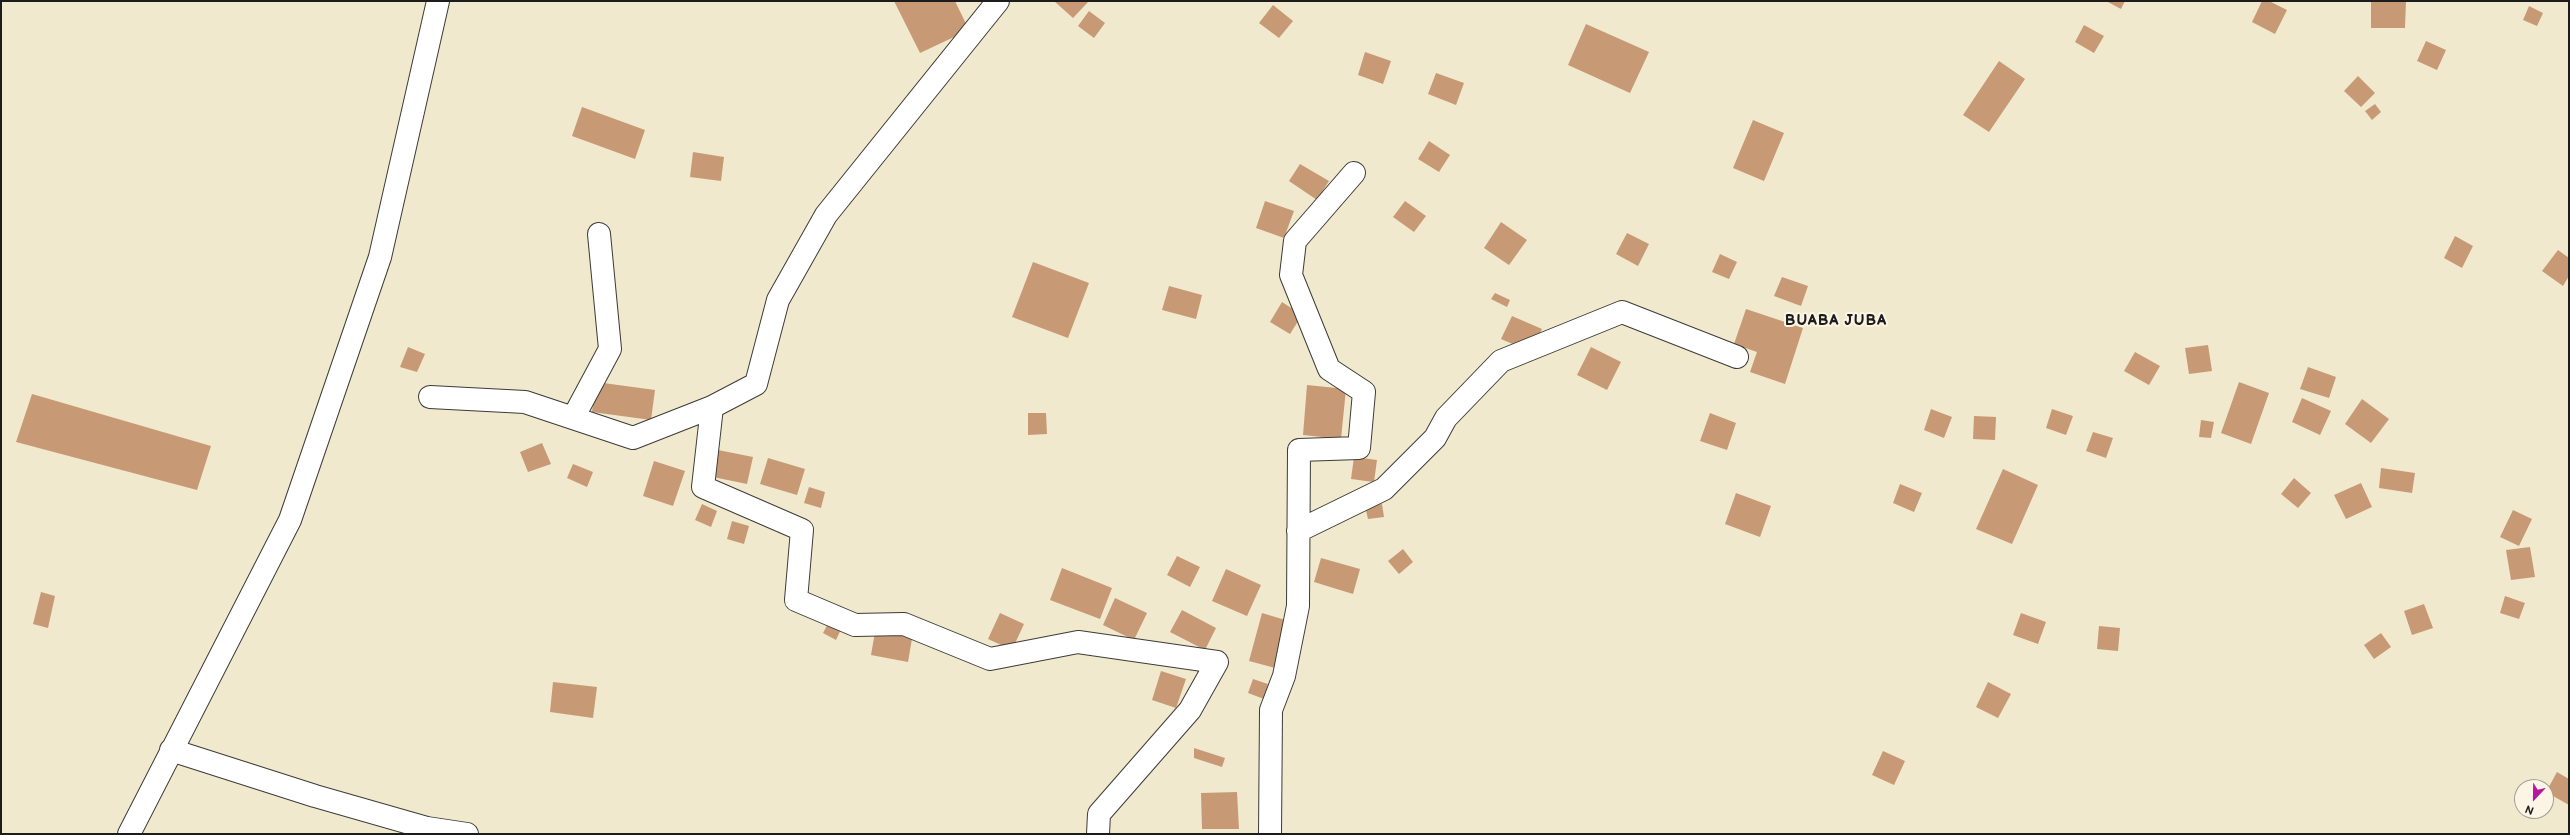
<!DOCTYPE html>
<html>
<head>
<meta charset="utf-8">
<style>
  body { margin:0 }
  #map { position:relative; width:2570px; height:835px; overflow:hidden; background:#f0e9cd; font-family:"Balsamiq Sans",sans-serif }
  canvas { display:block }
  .frame { position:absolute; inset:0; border:2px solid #1c1c1c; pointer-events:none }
  .north { position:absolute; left:2514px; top:779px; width:40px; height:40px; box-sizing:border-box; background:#fcf5e5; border:1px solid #a29e95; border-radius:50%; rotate:202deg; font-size:11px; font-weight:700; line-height:16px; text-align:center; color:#1c1c1c }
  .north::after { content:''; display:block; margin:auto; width:14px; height:18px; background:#b5179e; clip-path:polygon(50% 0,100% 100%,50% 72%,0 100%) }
</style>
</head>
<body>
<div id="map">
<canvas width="2570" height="835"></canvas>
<div class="frame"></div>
<div class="north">N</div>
</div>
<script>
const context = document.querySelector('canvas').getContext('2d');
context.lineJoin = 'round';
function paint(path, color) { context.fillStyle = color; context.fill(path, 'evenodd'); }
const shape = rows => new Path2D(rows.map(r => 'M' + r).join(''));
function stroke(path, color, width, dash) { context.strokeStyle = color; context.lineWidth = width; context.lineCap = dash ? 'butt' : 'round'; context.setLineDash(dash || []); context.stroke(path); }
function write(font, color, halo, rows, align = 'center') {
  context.font = font + ' "Balsamiq Sans",sans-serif'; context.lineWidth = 4; context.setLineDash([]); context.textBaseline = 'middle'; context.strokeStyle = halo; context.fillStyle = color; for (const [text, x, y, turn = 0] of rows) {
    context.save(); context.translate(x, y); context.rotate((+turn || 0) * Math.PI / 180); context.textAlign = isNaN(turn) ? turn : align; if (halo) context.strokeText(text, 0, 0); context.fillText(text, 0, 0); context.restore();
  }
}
paint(shape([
  [894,1,955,1,969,30,920,53],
  [1054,1,1089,1,1073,18],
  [2106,1,2125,1,2121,9],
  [2262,1,2269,1,2287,10,2275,34,2252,22],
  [2371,1,2406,1,2405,28,2371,28],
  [1273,5,1293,21,1279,38,1259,23],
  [2529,6,2543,13,2537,26,2523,20],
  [1089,11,1105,23,1094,38,1078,26],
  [1586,24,1649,52,1630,93,1568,65],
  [2084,25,2104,36,2094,53,2075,42],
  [2426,41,2446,50,2437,70,2417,61],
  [1365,52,1391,61,1383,84,1358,75],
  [1999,61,2025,79,1989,132,1963,115],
  [1436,73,1464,83,1456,105,1428,94],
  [2358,76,2375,93,2361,107,2344,91],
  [2375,104,2381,112,2372,120,2365,111],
  [582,107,645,130,635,159,572,136],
  [1753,120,1784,133,1764,181,1733,168],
  [1429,141,1450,155,1439,172,1418,159],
  [693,152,724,157,721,181,690,177],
  [1300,164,1329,181,1317,200,1289,181],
  [1265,201,1294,211,1284,238,1256,228],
  [1405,201,1426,216,1414,232,1393,217],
  [1501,222,1527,240,1509,265,1484,248],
  [1627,233,1649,244,1638,266,1616,254],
  [2455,236,2473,246,2462,268,2444,258],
  [2558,250,2569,258,2569,276,2563,286,2542,271],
  [1720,254,1737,262,1729,279,1712,272],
  [1033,262,1089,283,1068,338,1012,317],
  [1782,277,1808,286,1801,306,1774,296],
  [1169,286,1202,295,1196,319,1162,310],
  [1495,293,1510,300,1507,307,1491,299],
  [1282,302,1302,315,1290,334,1270,322],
  [1746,309,1803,328,1785,384,1750,372,1757,352,1734,344],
  [1512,316,1542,329,1531,352,1501,339],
  [2208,345,2212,371,2189,374,2185,348],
  [408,347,425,354,417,372,400,367],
  [1591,347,1621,362,1607,390,1577,375],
  [2135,352,2160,366,2149,385,2124,371],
  [2308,367,2336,377,2329,398,2300,389],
  [596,382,655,390,651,420,592,412],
  [2239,382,2269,393,2251,444,2221,433],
  [1307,385,1346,389,1341,439,1303,435],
  [32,394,211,446,197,490,16,442],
  [2302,398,2331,411,2320,435,2292,422],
  [2362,399,2389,419,2371,443,2345,424],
  [1931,409,1952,417,1944,438,1924,430],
  [2052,409,2073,416,2066,435,2046,428],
  [1028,413,1046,413,1047,434,1028,435],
  [1710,413,1736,423,1727,450,1700,441],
  [1974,416,1996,417,1995,440,1973,439],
  [2201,420,2214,422,2211,438,2199,437],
  [2093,432,2113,438,2106,458,2086,451],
  [542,443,551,464,528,472,520,452],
  [718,450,753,457,747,484,713,477],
  [1354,457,1377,460,1374,482,1351,479],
  [768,458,805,469,797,495,760,484],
  [654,461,685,471,673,506,643,496],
  [573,464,593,472,587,487,567,478],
  [2381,468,2415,473,2412,493,2379,488],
  [2003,469,2038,485,2012,544,1976,529],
  [2294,478,2311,493,2298,508,2281,494],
  [2361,483,2372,507,2346,519,2334,495],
  [1900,484,1922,493,1914,512,1893,503],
  [809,487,825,492,821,508,804,503],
  [1736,493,1771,506,1760,537,1725,524],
  [702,504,717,511,711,527,695,520],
  [1382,504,1384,517,1368,519,1365,506],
  [2513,510,2532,519,2519,546,2500,537],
  [732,521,749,526,744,544,727,539],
  [2530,547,2535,577,2511,580,2506,550],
  [1403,549,1413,562,1399,574,1388,561],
  [1177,556,1200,567,1190,587,1167,575],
  [1321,558,1360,569,1353,594,1314,582],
  [1062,568,1112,588,1100,619,1050,600],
  [1226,569,1261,585,1247,616,1212,601],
  [41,592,55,596,48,628,33,624],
  [2505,596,2525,603,2519,619,2500,613],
  [1115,598,1147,613,1134,640,1103,625],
  [2424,604,2433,628,2412,635,2404,611],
  [1182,610,1216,628,1205,650,1170,632],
  [1000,613,1024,624,1012,650,988,639],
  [1262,613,1292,622,1279,669,1249,661],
  [2021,613,2046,622,2038,644,2013,635],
  [831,618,843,625,836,640,823,633],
  [876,626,913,633,908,662,871,655],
  [2099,626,2120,628,2118,651,2097,649],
  [2381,633,2391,647,2374,659,2364,645],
  [1161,671,1186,679,1176,708,1152,700],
  [1253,679,1268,684,1264,699,1248,693],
  [553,682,597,687,593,718,550,712],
  [1988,682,2011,694,1998,718,1976,707],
  [1194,748,1225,758,1222,767,1194,758],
  [1883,751,1905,761,1894,785,1872,775],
  [2557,772,2569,779,2569,805,2546,792],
  [1237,792,1239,829,1202,829,1201,793]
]), '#c79a75');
const minor = shape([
  [430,397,525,402,633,438,712,407,703,487,802,530,796,600,855,625,904,624,990,659,1078,642,1217,662,1190,710,1099,814,1098,834],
  [712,407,756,384,778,300,826,215,998,1],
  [573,418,610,349,599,234],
  [1298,531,1384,489,1435,438,1446,418,1501,361,1622,312,1737,357],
  [171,750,315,796,427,828,467,834],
  [129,834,290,520,380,257,438,1],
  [1270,834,1271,710,1284,676,1298,606,1299,450,1359,448,1364,392,1329,369,1291,275,1295,241,1354,173]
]);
stroke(minor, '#3c3b37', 24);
stroke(minor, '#fff', 22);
context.letterSpacing = '1px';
write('bold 15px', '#1c1c1c', '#fcf5e5', [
  ["BUABA JUBA",1836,321]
]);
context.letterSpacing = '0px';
</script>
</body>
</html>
